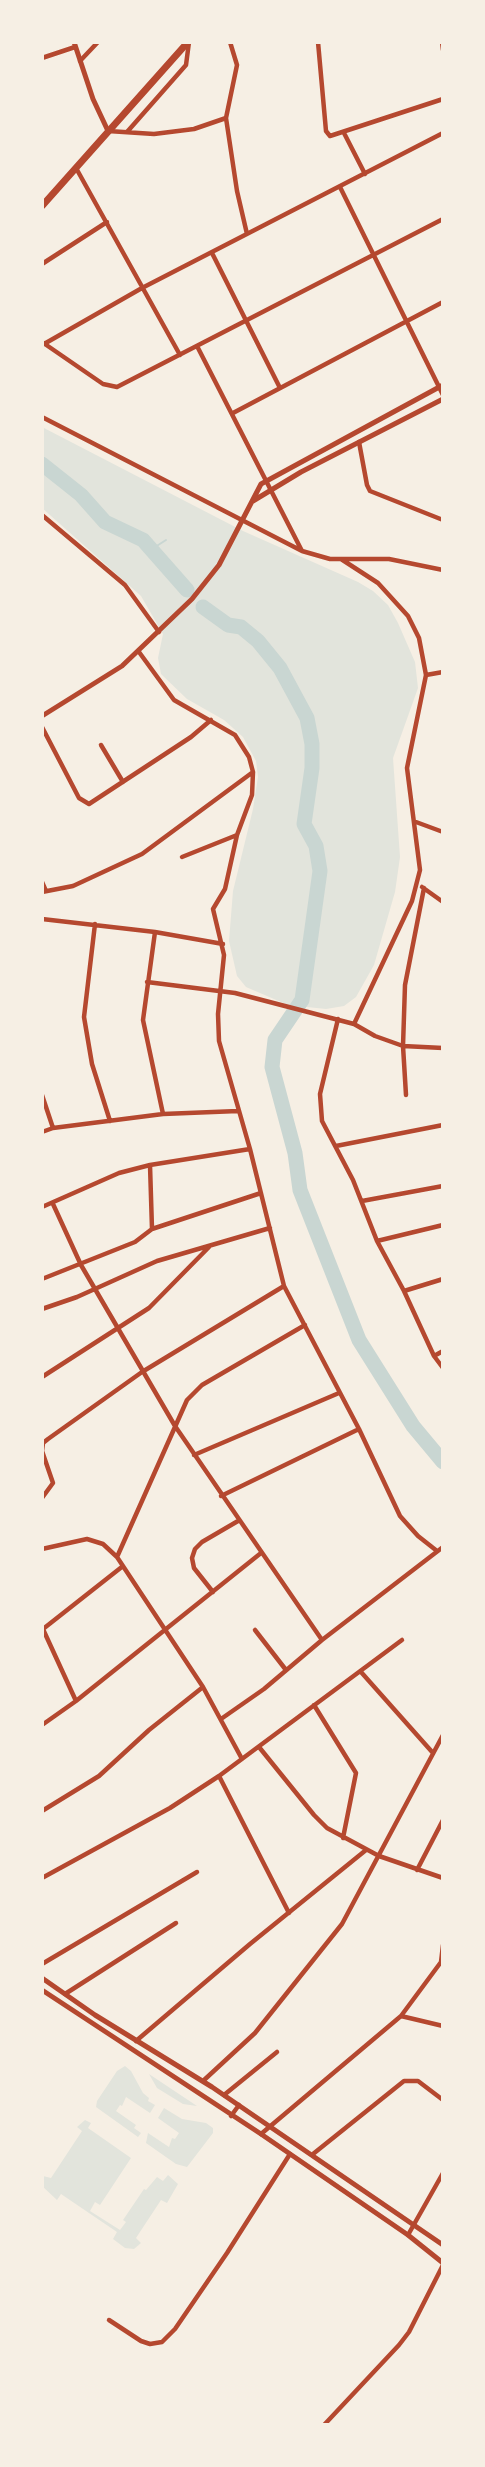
<!DOCTYPE html>
<html>
<head>
<meta charset="utf-8">
<style>
  body { margin:0 }
  #map { position:relative; width:485px; height:2467px; overflow:hidden; background:#f6efe4; font-family:"IBM Plex Sans",sans-serif }
  canvas { display:block }
  .frame { position:absolute; inset:0; border:44px solid #f6efe4; pointer-events:none }
</style>
</head>
<body>
<div id="map">
<canvas width="485" height="2467"></canvas>
<div class="frame"></div>
</div>
<script>
const context = document.querySelector('canvas').getContext('2d');
context.lineJoin = 'round';
function paint(path, color) { context.fillStyle = color; context.fill(path, 'evenodd'); }
const shape = rows => new Path2D(rows.map(r => 'M' + r).join(''));
function stroke(path, color, width, dash) { context.strokeStyle = color; context.lineWidth = width; context.lineCap = dash ? 'butt' : 'round'; context.setLineDash(dash || []); context.stroke(path); }
paint(shape([
  [42,427,243,531,358,582,373,591,388,605,398,623,415,662,418,688,393,758,400,857,395,892,374,965,356,997,344,1006,326,1009,288,1005,246,987,237,976,229,941,233,891,253,809,258,777,256,761,243,737,224,720,187,699,161,674,158,658,163,634,141,596,42,508],
  [125,2066,131,2071,143,2093,149,2098,148,2101,155,2105,150,2113,126,2097,122,2106,120,2105,116,2111,136,2125,134,2128,141,2133,138,2137,96,2107,97,2101,117,2071],
  [149,2074,197,2106,183,2104,157,2088],
  [164,2108,182,2119,206,2123,213,2128,213,2133,187,2167,176,2164,146,2143,148,2133,169,2147,172,2138,175,2139,179,2133,158,2118],
  [85,2120,91,2123,88,2128,131,2158,100,2205,95,2202,90,2211,120,2230,126,2222,123,2220,144,2189,146,2190,157,2177,163,2181,168,2175,178,2184,167,2203,161,2200,136,2238,141,2243,134,2249,125,2248,113,2239,117,2232,61,2194,57,2200,42,2186,43,2176,51,2178,82,2131,77,2127]
]), '#e2e4dc');
stroke(shape([
  [152,549,166,540]
]), '#c9d6d2', 2);
stroke(shape([
  [42,464,81,495,105,522,143,540,187,590],
  [203,607,228,625,241,627,258,641,280,668,307,718,312,744,312,768,304,824,316,846,320,871,302,1000,275,1040,272,1067,295,1153,300,1190,359,1340,413,1426,443,1462]
]), '#c9d6d2', 15);
stroke(shape([
  [230,42,237,65,226,118,237,191,247,234],
  [318,42,326,131,330,136,443,99],
  [442,42,443,50],
  [42,58,75,47],
  [80,61,98,42],
  [108,131,154,134,194,129,226,118],
  [127,132,186,65,189,42],
  [344,133,365,174],
  [76,168,180,355],
  [340,187,443,395],
  [212,253,279,386],
  [42,264,107,222],
  [42,342,103,384,117,387,443,219],
  [44,344,142,288,443,133],
  [197,346,302,551],
  [233,413,443,302],
  [42,417,302,551,330,559,389,559,443,570],
  [359,442,367,485,370,491,443,520],
  [42,515,125,585,159,632],
  [341,559,378,583,408,616,419,638,426,675,407,768,420,870,412,901,354,1024],
  [139,652,174,700,235,735,249,757,253,772,252,795,237,835,225,889,213,909,224,955,218,1014,219,1041,250,1149,284,1286,359,1429,400,1516,418,1536,437,1551],
  [426,675,443,672],
  [42,727,79,798,89,804,191,737,211,720],
  [101,745,123,782],
  [416,822,443,832],
  [182,857,237,835],
  [42,882,46,891],
  [422,887,443,902],
  [42,892,73,886,142,854,253,772],
  [42,919,155,932,223,944],
  [95,924,84,1017,92,1064,110,1121],
  [155,932,143,1020,163,1114],
  [147,982,235,993,354,1024,375,1036,403,1046,443,1048],
  [338,1019,320,1094,322,1121,353,1180,377,1241,404,1291,434,1356,443,1368],
  [42,1095,53,1128],
  [406,1095,403,1046,405,985,424,888],
  [42,1132,53,1128,163,1114,238,1111],
  [336,1146,443,1125],
  [150,1165,152,1229],
  [362,1201,443,1186],
  [53,1204,81,1265,175,1426,322,1640],
  [42,1207,119,1173,150,1165,250,1149],
  [377,1241,443,1225],
  [42,1279,135,1242,152,1229,261,1193],
  [404,1291,443,1279],
  [42,1309,77,1297,157,1261,270,1228],
  [434,1356,443,1351],
  [42,1377,149,1308,209,1247],
  [194,1455,339,1393],
  [221,1496,359,1429],
  [42,1498,53,1483,42,1451,43,1443,48,1439,142,1372,284,1286],
  [42,1549,87,1539,103,1544,117,1557,203,1687,242,1759],
  [117,1557,187,1400,202,1385,305,1325],
  [213,1592,194,1568,192,1558,195,1549,202,1542,238,1521],
  [42,1627,76,1701],
  [43,1629,123,1566],
  [255,1630,286,1670],
  [361,1672,433,1753],
  [314,1705,356,1773,343,1838],
  [221,1719,264,1689,322,1640,443,1547],
  [42,1725,76,1701,261,1553],
  [259,1747,314,1815,327,1828,379,1856,443,1878],
  [219,1776,289,1913],
  [42,1811,99,1776,149,1730,203,1687],
  [417,1870,443,1820],
  [42,1878,170,1808,219,1776,402,1640],
  [42,1964,197,1872],
  [65,1994,176,1923],
  [401,2016,443,2026],
  [136,2041,250,1944,366,1850],
  [203,2081,255,2033,342,1924,443,1735],
  [224,2095,277,2052],
  [231,2116,239,2105],
  [261,2134,401,2016,441,1962,443,1945],
  [313,2154,404,2081,418,2081,443,2100],
  [408,2235,443,2173],
  [109,2320,141,2341,150,2344,162,2342,175,2329,227,2253,290,2154],
  [324,2425,399,2345,409,2332,443,2265]
]), '#b5482f', 4.5);
stroke(shape([
  [74,42,93,99,108,131],
  [253,501,301,472,443,399],
  [42,716,122,666,192,599,219,565,261,484,443,385],
  [42,1978,95,2015,212,2087,443,2245],
  [42,1990,261,2134,408,2235,443,2263]
]), '#b5482f', 5);
stroke(shape([
  [42,206,188,42]
]), '#b5482f', 7);
</script>
</body>
</html>
